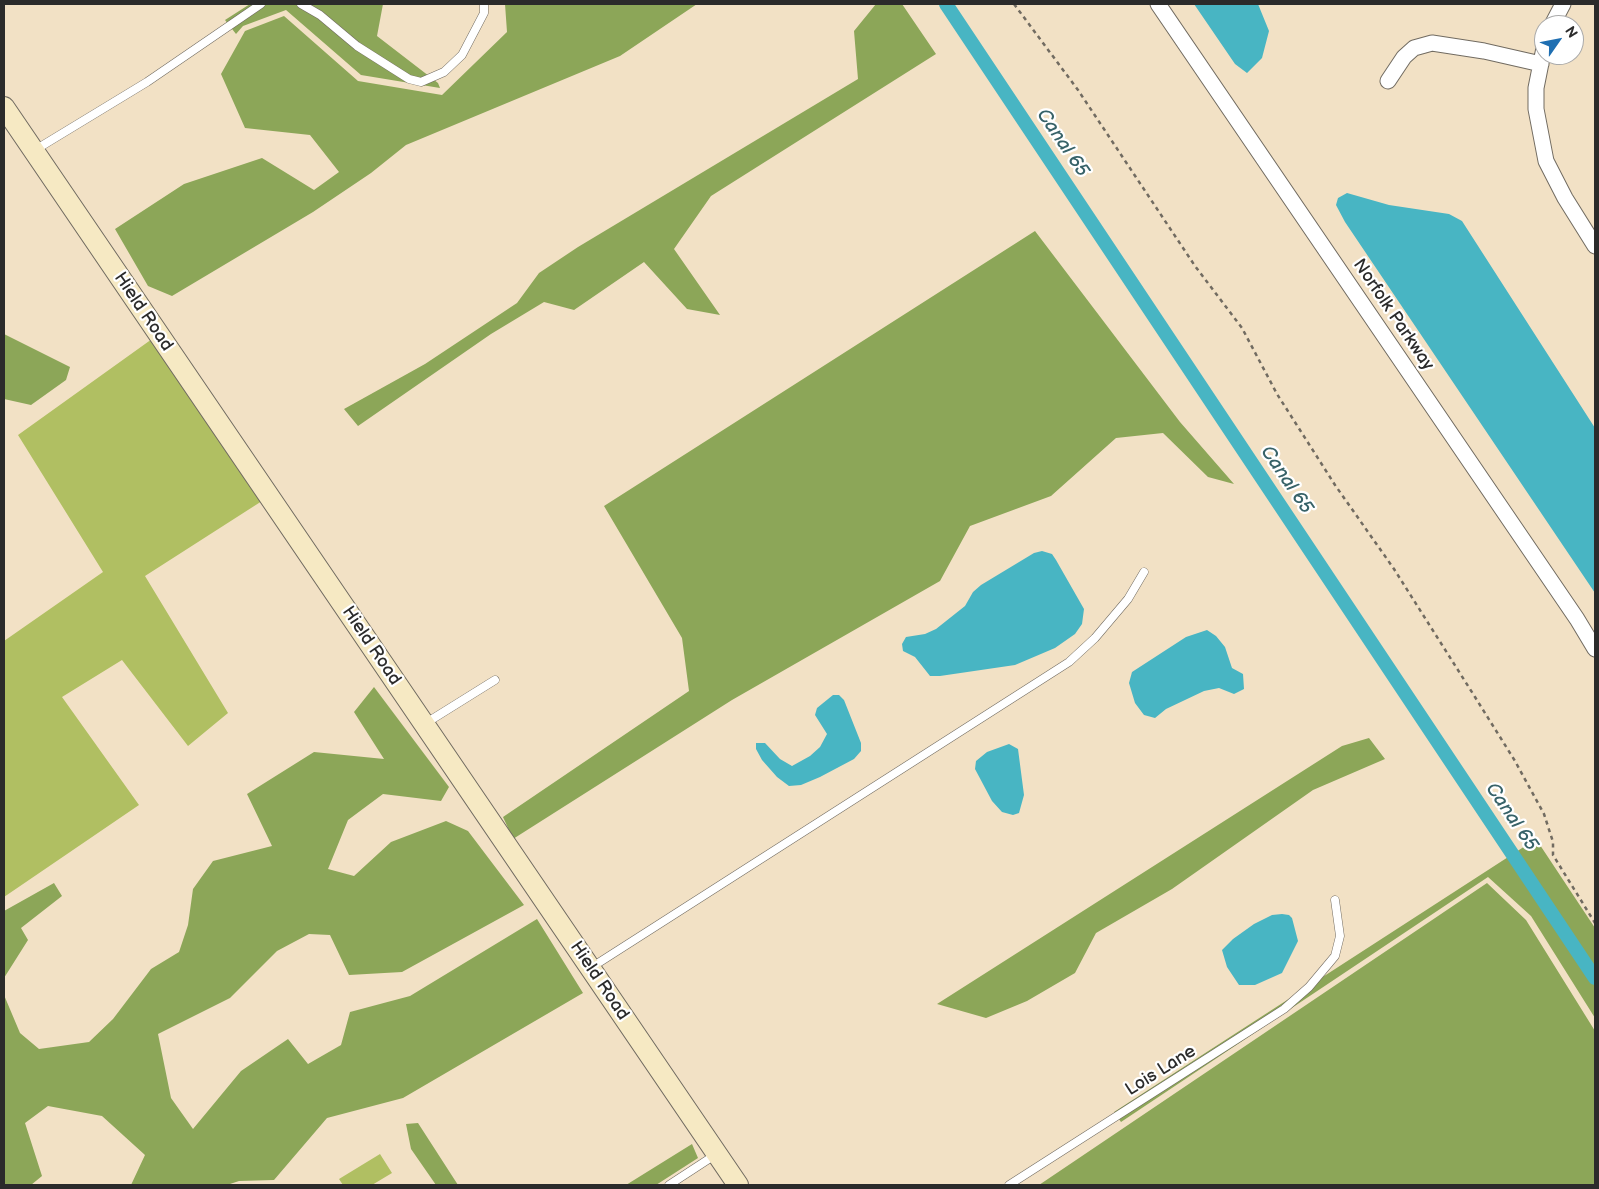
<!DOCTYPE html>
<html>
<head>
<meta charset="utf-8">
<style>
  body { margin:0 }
  #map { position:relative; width:1599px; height:1189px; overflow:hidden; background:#f2e1c5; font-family:"Balsamiq Sans",sans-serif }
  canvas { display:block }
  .frame { position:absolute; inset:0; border:5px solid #2b2b2b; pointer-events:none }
  .north { position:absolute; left:1534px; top:15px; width:50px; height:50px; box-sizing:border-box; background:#fff; border:1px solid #aaa; border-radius:50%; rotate:57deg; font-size:14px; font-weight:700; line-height:20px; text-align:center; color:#2b2b2b }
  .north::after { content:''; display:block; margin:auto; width:18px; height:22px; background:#1f6fb2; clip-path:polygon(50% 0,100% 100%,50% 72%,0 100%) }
</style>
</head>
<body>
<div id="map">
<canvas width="1599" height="1189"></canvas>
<div class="frame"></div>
<div class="north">N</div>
</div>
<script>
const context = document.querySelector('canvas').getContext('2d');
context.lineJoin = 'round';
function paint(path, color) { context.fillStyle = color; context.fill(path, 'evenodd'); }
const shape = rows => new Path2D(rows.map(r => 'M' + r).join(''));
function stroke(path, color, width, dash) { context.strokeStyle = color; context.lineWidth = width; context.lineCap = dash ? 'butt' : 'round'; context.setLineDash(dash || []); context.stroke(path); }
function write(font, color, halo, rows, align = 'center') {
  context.font = font + ' "Balsamiq Sans",sans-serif'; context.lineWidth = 4.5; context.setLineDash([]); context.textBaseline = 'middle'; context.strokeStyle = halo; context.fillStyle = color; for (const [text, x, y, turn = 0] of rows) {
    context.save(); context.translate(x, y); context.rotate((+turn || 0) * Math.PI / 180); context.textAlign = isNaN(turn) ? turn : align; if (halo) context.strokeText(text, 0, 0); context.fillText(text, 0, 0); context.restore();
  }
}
paint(shape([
  [152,339,262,501,145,576,228,713,188,746,122,660,62,697,139,805,4,897,4,641,103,572,18,435],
  [380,1154,392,1173,372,1185,343,1185,339,1179]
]), '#b0bf62');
paint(shape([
  [250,4,383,4,377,36,438,83,440,88,361,75,286,10,243,26,236,34,225,20],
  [505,4,697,4,620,56,406,145,371,173,313,212,172,296,148,286,115,229,184,184,262,158,314,190,339,172,310,135,245,128,221,74,245,31,284,16,358,81,442,95,507,32],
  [876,4,902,4,936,54,711,196,674,249,720,315,687,309,644,262,574,310,544,302,491,334,358,426,344,409,425,364,517,303,539,273,578,247,858,79,854,31],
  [1035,231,1180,422,1234,484,1208,477,1163,433,1116,438,1051,496,970,526,940,581,732,700,513,839,503,817,689,691,682,638,604,506],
  [4,334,70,367,66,380,31,405,4,399],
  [374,687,449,787,441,801,383,794,348,820,328,869,354,876,391,842,446,821,468,831,524,905,402,972,349,975,330,935,309,934,277,951,230,998,158,1034,171,1098,193,1129,241,1071,288,1039,308,1064,341,1045,350,1012,410,996,537,919,583,993,403,1098,327,1118,274,1180,239,1181,227,1185,131,1185,145,1155,102,1116,48,1106,25,1123,42,1176,31,1185,4,1185,4,995,20,1033,39,1049,89,1042,113,1019,151,969,179,952,188,925,193,889,213,861,272,846,247,794,314,752,384,759,354,712],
  [1369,738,1385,759,1313,790,1172,889,1096,933,1075,973,1027,1001,986,1018,937,1004,1342,746],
  [1536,839,1595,928,1595,1018,1531,916,1488,877,1121,1122,1114,1112],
  [54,883,62,896,21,928,28,940,4,978,4,911],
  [1487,883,1526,920,1595,1031,1595,1185,1039,1185],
  [418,1123,458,1185,436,1185,411,1149,406,1124],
  [692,1144,698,1158,656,1185,626,1185]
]), '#8ca658');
paint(shape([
  [1194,4,1258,4,1269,31,1262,58,1247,73,1235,64],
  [1347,193,1389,205,1449,214,1462,221,1595,428,1595,593,1345,222,1336,205,1338,198],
  [1042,551,1052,554,1056,560,1084,609,1082,624,1075,634,1055,648,1015,665,940,676,930,676,915,657,903,651,902,644,906,637,925,634,936,629,965,606,973,592,981,585,1034,553],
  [1207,630,1216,636,1225,647,1232,668,1243,674,1244,689,1234,694,1219,688,1204,691,1166,709,1155,718,1144,715,1135,703,1129,683,1132,672,1186,637],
  [833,695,839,695,844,700,861,743,861,751,854,759,820,777,801,785,789,786,777,777,762,760,756,749,756,743,765,743,780,759,792,766,810,756,820,747,827,734,815,715,817,708],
  [1009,744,1018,749,1024,795,1019,813,1013,815,1002,812,992,801,975,769,976,761,987,752],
  [1282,914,1289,915,1292,918,1298,941,1282,973,1255,985,1239,985,1227,967,1222,950,1233,939,1254,924,1272,915]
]), '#48b5c3');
stroke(shape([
  [946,4,1595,978]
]), '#48b5c3', 14);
const lane = shape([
  [301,4,320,15,357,46,409,79,421,82,444,72,462,55,484,13,484,4],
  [35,150,147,82,261,4],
  [426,723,495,680],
  [592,967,1069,662,1095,638,1128,599,1144,572],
  [669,1185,715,1155],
  [1009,1185,1284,1009,1309,987,1335,956,1340,936,1335,900]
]);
const street = shape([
  [1158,4,1577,619,1595,649],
  [1552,25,1563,4],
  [1544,48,1536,88,1536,109,1546,161,1565,198,1595,246],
  [1388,81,1404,57,1414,48,1432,43,1484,51,1541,64]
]);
const secondary = shape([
  [4,107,738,1185]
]);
stroke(lane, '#716b61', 9);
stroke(street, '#716b61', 17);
stroke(secondary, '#716b61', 22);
stroke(shape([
  [1014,4,1078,90,1195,266,1242,328,1277,394,1335,485,1394,569,1475,697,1515,761,1544,814,1553,842,1553,855,1595,923]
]), '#716b61', 2.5, [4, 4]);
stroke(lane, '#fff', 8);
stroke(street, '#fff', 15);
stroke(secondary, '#f6e9c3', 20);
write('18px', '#2b2b2b', '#fff', [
  ["Hield Road",143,312,56],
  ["Norfolk Parkway",1393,315,56],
  ["Hield Road",371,646,56],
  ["Hield Road",599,981,56],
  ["Lois Lane",1161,1071,-32]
]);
write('italic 19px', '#376268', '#fff', [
  ["Canal 65",1062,143,56],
  ["Canal 65",1286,480,56],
  ["Canal 65",1511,817,56]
]);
</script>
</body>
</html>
